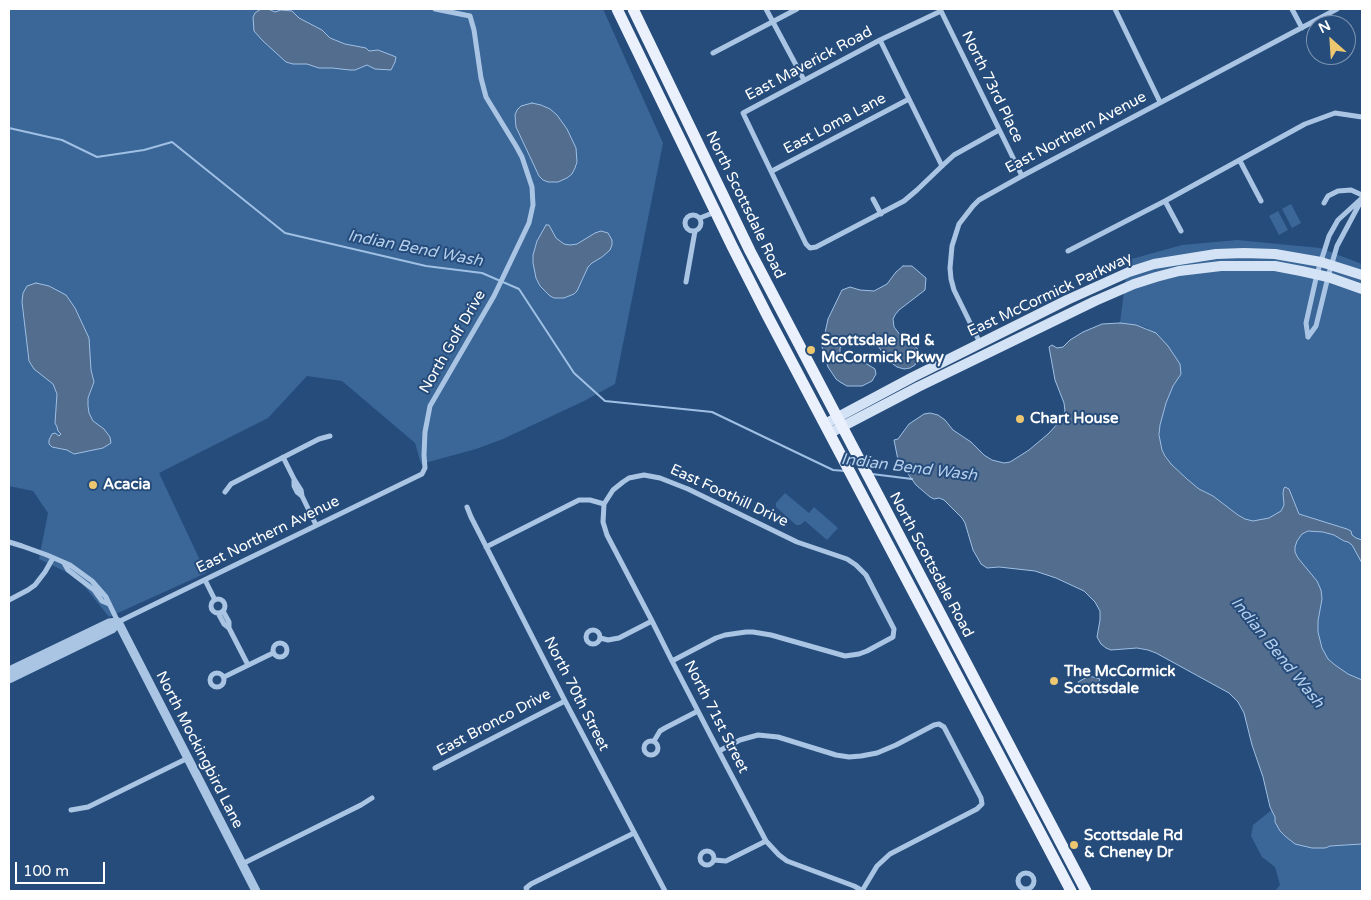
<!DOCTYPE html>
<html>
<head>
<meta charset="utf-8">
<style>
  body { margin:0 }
  #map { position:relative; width:1371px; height:900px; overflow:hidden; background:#264c7b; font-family:"Varela Round",sans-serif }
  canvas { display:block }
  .frame { position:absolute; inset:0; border:10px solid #fff; pointer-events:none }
  .north { position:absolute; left:1306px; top:15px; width:50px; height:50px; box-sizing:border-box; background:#264c7b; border:1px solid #7d94b0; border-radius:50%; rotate:334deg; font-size:14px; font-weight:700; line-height:20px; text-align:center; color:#fff }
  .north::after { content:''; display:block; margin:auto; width:18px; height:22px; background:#ecc770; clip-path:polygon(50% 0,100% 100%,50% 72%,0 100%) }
  .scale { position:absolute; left:15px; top:862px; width:90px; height:22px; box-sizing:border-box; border:2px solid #fff; border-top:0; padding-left:6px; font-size:15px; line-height:18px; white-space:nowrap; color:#fff; -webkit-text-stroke:4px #264c7b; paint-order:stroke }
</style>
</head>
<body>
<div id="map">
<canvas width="1371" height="900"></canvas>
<div class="frame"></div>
<div class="north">N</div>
<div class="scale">100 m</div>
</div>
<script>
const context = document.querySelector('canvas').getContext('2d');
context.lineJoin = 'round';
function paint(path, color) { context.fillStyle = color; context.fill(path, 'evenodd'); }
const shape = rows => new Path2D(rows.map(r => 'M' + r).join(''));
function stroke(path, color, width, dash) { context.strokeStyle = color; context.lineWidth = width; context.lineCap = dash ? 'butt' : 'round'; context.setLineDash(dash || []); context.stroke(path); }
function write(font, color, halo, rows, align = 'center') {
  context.font = font + ' "Varela Round",sans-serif'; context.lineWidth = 4; context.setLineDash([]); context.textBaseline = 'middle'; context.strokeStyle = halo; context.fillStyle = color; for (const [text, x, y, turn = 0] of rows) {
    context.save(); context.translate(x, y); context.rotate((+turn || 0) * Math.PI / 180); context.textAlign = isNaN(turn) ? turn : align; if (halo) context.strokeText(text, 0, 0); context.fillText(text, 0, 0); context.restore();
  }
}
paint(shape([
  [9,9,603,9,663,143,615,384,584,401,503,439,476,449,421,464,415,443,342,381,307,376,268,418,159,473,206,573,109,617,77,577,39,559,48,513,33,491,9,486],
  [1291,204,1301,223,1292,228,1282,209],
  [1278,211,1288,230,1279,235,1269,216],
  [1237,240,1320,248,1362,264,1362,891,1275,891,1280,885,1275,867,1262,857,1251,836,1253,825,1332,761,1253,521,1244,519,1213,496,1199,489,1171,464,1162,450,1160,441,1160,425,1166,403,1173,386,1181,374,1180,364,1168,346,1147,328,1136,325,1120,323,1128,260,1182,245],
  [785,493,809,513,814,507,838,528,827,540,805,521,800,525,796,525,776,507,776,503]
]), '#3a6698');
const water = shape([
  [261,9,268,9,275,12,281,10,292,11,299,18,322,30,330,38,345,44,366,48,369,51,378,50,391,55,396,57,395,62,391,70,375,69,367,65,355,70,350,70,332,68,319,68,307,64,293,64,286,62,263,41,254,31,253,17,255,13,261,9],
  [532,103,541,105,550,109,557,115,567,129,576,148,577,162,575,168,572,174,567,178,558,182,548,182,543,180,539,176,516,127,515,115,517,110,521,106,532,103],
  [546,225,549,225,556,238,564,244,570,245,577,244,595,233,601,231,608,233,612,240,612,245,610,250,602,257,592,263,588,267,577,291,574,294,564,298,554,298,550,296,540,286,536,278,533,263,533,255,537,241,546,225],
  [903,266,912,266,926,278,925,290,899,310,895,315,893,319,894,327,901,336,918,349,919,356,915,365,910,368,904,369,897,367,889,361,878,346,869,339,858,336,851,337,846,340,840,348,840,356,842,360,846,362,851,361,854,356,875,369,876,374,872,381,862,386,847,386,840,382,836,379,828,367,822,347,828,319,842,290,850,287,860,290,874,291,887,284,896,272,903,266],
  [36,283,49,286,66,295,75,308,89,338,91,370,94,382,88,398,88,406,89,413,93,421,104,429,110,437,111,443,103,448,74,454,67,450,52,447,49,444,49,440,52,434,55,433,59,436,61,434,58,431,57,427,55,423,57,394,53,384,34,369,29,361,22,302,23,293,27,286,36,283],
  [1120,323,1136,325,1156,333,1168,346,1180,364,1181,374,1173,386,1166,403,1160,425,1159,435,1162,450,1165,456,1171,464,1187,479,1199,489,1213,496,1238,515,1245,519,1253,521,1269,518,1281,511,1284,505,1283,493,1284,488,1285,487,1289,489,1299,514,1347,529,1351,531,1352,535,1356,538,1362,540,1362,563,1352,545,1348,542,1344,541,1334,535,1323,532,1308,531,1302,534,1297,541,1295,547,1295,552,1298,558,1317,581,1321,590,1322,599,1318,621,1318,632,1322,648,1328,659,1335,665,1348,674,1362,680,1362,844,1330,846,1325,848,1312,848,1295,844,1285,836,1280,831,1275,822,1275,817,1270,807,1263,777,1252,745,1244,713,1238,702,1229,693,1156,653,1148,650,1137,648,1111,650,1106,648,1101,644,1097,637,1100,620,1100,611,1095,602,1084,591,1056,578,1035,571,999,567,987,568,981,564,973,550,965,523,962,518,944,500,939,498,934,499,930,497,916,485,898,460,894,440,898,439,909,424,924,414,930,413,938,415,945,420,953,430,971,442,984,455,992,460,1004,463,1010,462,1018,457,1029,450,1048,434,1062,419,1065,411,1064,403,1055,380,1049,347,1052,345,1057,348,1063,347,1070,340,1083,332,1102,324,1120,323],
  [1089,676,1100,679,1097,687,1090,684,1088,692,1082,690,1078,682,1089,676]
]);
paint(water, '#526d8e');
stroke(water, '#9fc0e4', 1);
stroke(shape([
  [9,128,62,140,97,157,144,150,172,142,285,233,426,266,482,273,519,289,574,373,605,401,712,412,833,470,845,471],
  [872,474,912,479]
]), '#9fc0e4', 2);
stroke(shape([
  [766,9,804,80],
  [940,9,1022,176],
  [1115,9,1160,102],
  [1292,9,1302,28],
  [941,11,880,40,743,113,806,244,810,248,816,247,904,201,917,190,942,166,954,155,999,130],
  [880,40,942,166],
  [713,53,797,9],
  [1240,161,1261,201],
  [772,171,909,99],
  [873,199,881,214],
  [1165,201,1181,231],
  [1324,203,1328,196,1338,191,1351,190,1362,195],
  '685 223a8 8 0 1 1 16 0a8 8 0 1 1-16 0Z',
  [700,218,715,212],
  [1068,251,1165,201,1305,124,1335,113,1362,117],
  [686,282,695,231],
  [1308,337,1306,323,1317,274,1329,236,1338,220,1362,198],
  [1308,337,1316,326,1328,277,1337,246,1361,201],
  [981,345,954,290,951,279,950,268,952,246,959,224,973,206,979,200,1022,176,1337,9],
  [283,457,294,479,301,490,302,496,316,525],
  [294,479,294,486,297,492,302,496],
  [225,492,231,484,319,439,330,436],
  [467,507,471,517,565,701,665,891],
  [9,542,22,546,47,555,70,565,92,581,106,597,118,622,422,474,425,468,424,455,425,432,430,406,494,296,529,223,533,205,532,187,522,157,516,146,486,97,481,78,474,30,470,16,435,9],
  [486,547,579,500,590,500,604,504],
  [64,563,68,570,94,590,102,601,109,604],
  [205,580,215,600],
  '211 606a7 7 0 1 1 14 0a7 7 0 1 1-14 0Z',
  [9,600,28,590,35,585,45,572,53,558],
  [223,611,229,622,229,628],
  [218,613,224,624,229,628,248,665],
  '586 637a7 7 0 1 1 14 0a7 7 0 1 1-14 0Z',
  [600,638,608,640,619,638,652,621],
  '273 650a7 7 0 1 1 14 0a7 7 0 1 1-14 0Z',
  [672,661,716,638,725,635,746,632,753,632,771,635,845,656,859,654,867,651,893,637,894,629,866,575,856,565,847,559,797,542,688,489,660,478,644,475,629,478,623,482,613,490,604,504,603,522,607,535,652,621,672,661,715,744,766,841,779,855,787,861,854,886,863,891],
  '210 680a7 7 0 1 1 14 0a7 7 0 1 1-14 0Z',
  [224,677,273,653],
  '644 748a7 7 0 1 1 14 0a7 7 0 1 1-14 0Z',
  [654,741,660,731,665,728,698,711],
  [719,751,740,740,758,735,778,737,836,755,849,757,861,756,877,753,896,745,934,725,939,724,944,727,981,798,982,804,977,809,890,854,877,866,862,891],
  [435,768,565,701],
  [71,810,88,807,188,758],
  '700 858a7 7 0 1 1 14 0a7 7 0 1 1-14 0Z',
  [714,860,726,861,766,841],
  [242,864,361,805,372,798],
  '1018 881a8 8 0 1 1 16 0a8 8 0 1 1-16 0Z',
  [527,891,526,888,531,884,634,833]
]), '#aac5e4', 5);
stroke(shape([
  [118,622,256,891],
  [9,671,109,623,118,622],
  [9,679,112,629,118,622]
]), '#aac5e4', 9);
stroke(shape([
  [825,424,913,377,1067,300,1129,272,1154,264,1216,254,1244,253,1275,254,1321,262,1362,275],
  [830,433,918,387,1095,301,1134,284,1156,277,1179,271,1221,266,1275,266,1301,271,1328,277,1362,289]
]), '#d3e2f4', 10);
stroke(shape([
  [617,9,732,246,767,315,1071,891],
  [633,9,750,251,1086,891]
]), '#eaf1fc', 11);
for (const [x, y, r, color] of [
  [811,350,5,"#ecc770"],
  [1020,419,5,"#ecc770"],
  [93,485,5,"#ecc770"],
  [1054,681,5,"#ecc770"],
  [1074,845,5,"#ecc770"]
]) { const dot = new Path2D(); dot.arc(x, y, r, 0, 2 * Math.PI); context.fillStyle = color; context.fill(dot); stroke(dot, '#264c7b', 2); }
write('15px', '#fff', '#264c7b', [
  ["East Maverick Road",809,64,-28],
  ["North 73rd Place",992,87,64],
  ["East Loma Lane",835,124,-28],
  ["East Northern Avenue",1076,133,-28],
  ["North Scottsdale Road",745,205,64],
  ["East McCormick Parkway",1050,295,-25],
  ["North Golf Drive",453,342,-60],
  ["East Foothill Drive",729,496,25],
  ["East Northern Avenue",268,535,-26],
  ["North Scottsdale Road",931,565,62],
  ["North 70th Street",576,694,63],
  ["North 71st Street",716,717,63],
  ["East Bronco Drive",494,723,-28],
  ["North Mockingbird Lane",199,750,63]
]);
write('bold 15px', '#fff', '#264c7b', [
  ["Scottsdale Rd &",821,341],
  ["McCormick Pkwy",821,358],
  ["Chart House",1030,419],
  ["Acacia",103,485],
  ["The McCormick",1064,672],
  ["Scottsdale",1064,689],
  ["Scottsdale Rd",1084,836],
  ["& Cheney Dr",1084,853]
], 'left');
write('italic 16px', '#b5cfec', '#264c7b', [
  ["Indian Bend Wash",415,249,11],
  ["Indian Bend Wash",909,468,7],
  ["Indian Bend Wash",1277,653,51]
]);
</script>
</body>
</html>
